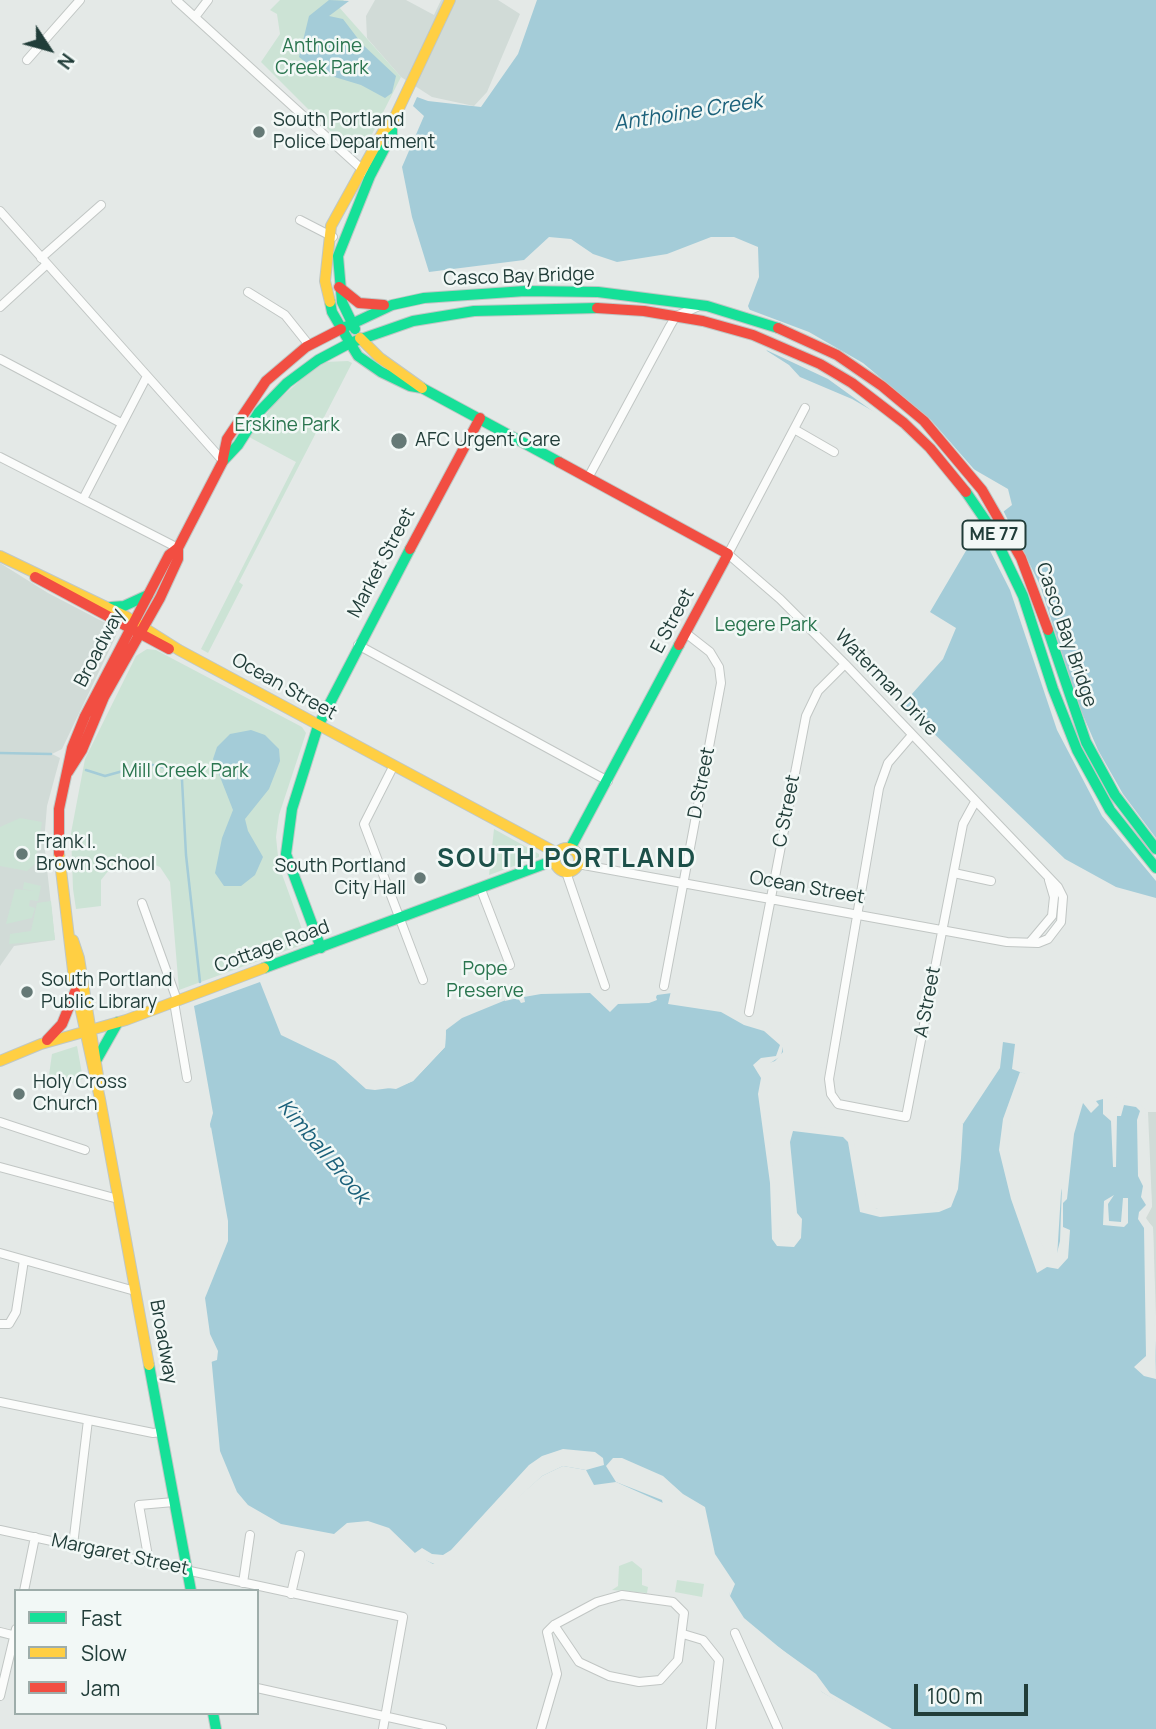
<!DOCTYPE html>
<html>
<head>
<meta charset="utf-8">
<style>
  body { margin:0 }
  #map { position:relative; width:1156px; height:1729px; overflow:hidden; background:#e4e9e7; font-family:Manrope,sans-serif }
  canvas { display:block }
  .legend { position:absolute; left:14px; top:1589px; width:245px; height:126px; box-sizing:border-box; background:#f2f8f6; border:2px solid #9eadaa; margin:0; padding:9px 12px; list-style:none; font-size:21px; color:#213d39 }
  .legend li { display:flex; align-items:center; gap:14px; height:35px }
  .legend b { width:35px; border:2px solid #9eadaa }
  .north { position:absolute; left:14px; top:14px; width:70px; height:70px; -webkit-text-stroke:5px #f2f8f6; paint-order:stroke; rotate:126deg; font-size:19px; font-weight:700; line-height:28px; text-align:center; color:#213d39 }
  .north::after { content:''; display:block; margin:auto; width:24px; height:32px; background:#213d39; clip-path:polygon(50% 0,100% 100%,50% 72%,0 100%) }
  .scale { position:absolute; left:914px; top:1684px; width:114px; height:32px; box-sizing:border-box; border:4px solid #213d39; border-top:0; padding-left:9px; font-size:21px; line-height:24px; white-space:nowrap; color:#213d39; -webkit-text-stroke:5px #f2f8f6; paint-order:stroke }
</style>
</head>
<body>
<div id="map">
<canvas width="1156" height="1729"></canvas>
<ul class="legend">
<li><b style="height:9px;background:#16e098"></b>Fast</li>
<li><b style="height:9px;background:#ffcf43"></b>Slow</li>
<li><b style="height:9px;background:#f24e42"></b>Jam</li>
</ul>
<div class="north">N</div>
<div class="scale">100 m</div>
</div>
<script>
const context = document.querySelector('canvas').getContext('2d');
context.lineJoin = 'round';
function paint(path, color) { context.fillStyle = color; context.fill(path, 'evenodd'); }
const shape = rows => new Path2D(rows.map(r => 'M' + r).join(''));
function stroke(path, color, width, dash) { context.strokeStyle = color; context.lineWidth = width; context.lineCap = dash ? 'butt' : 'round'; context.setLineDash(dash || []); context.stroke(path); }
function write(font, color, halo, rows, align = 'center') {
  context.font = font + ' Manrope,sans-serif'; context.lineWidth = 5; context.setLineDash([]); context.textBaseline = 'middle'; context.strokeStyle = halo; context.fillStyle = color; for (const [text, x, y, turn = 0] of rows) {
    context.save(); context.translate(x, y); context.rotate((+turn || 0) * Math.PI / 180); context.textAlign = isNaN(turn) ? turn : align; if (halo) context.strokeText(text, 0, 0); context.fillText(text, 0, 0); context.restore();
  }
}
paint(shape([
  [375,0,406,0,434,15,441,0,498,0,520,14,487,92,474,106,432,97,401,77,367,38,366,16],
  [0,563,48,593,117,629,116,636,62,749,52,754,60,758,47,806,44,842,55,940,14,946,0,966],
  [1148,1112,1156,1112,1156,1317,1153,1227,1146,1220,1146,1212,1152,1206]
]), '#d1dbd7');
paint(shape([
  [280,0,344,0,338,6,401,77,367,144,360,150,347,148,261,62,280,34,277,14,270,10],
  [348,361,352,363,239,582,243,585,208,653,201,649,296,462,249,437,275,403,303,378,325,362],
  [147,649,156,650,302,727,306,733,279,815,276,837,279,866,307,943,179,990,170,882,160,867,137,858,113,865,101,880,101,906,76,909,73,889,71,833,85,759,136,656],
  [20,818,42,822,35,864,27,871,0,866,0,827],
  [494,829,539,854,539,857,489,875],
  [24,882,41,886,38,901,30,900,29,906,35,908,32,918,6,924,15,889,35,891,23,889],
  [51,901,55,940,9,944,10,934,31,931,37,903],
  [77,1046,83,1079,72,1083,49,1075,52,1054],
  [632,1561,642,1569,642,1585,648,1587,647,1593,612,1590,618,1586,619,1566],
  [677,1580,704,1584,702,1597,675,1592]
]), '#cce3d5');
paint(shape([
  [329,0,349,1,329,16,343,19,362,44,396,76,392,93,385,98,361,85,318,72,299,57,309,16],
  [537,0,1156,0,1156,898,1116,887,1065,859,903,704,943,659,956,628,930,612,977,532,1012,505,1008,489,852,399,800,377,789,365,767,351,748,306,759,277,758,247,734,237,711,237,667,254,617,262,593,254,571,239,549,237,524,260,429,272,412,217,402,167,424,116,413,106,417,97,428,101,481,107,518,54],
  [251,730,265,735,279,749,280,761,269,789,245,819,248,831,263,857,255,875,241,886,224,886,215,873,222,838,233,810,213,759,217,747,230,734],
  [260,982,281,1035,335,1061,366,1089,375,1090,398,1087,413,1081,445,1047,446,1030,462,1018,518,995,572,990,591,993,604,1003,654,1001,657,995,672,993,723,1005,747,1024,756,1023,782,1039,783,1052,775,1061,760,1066,779,1235,785,1241,794,1223,788,1128,849,1135,865,1210,945,1202,952,1187,959,1122,963,1124,1000,1068,1003,1042,1015,1044,1012,1069,1025,1074,1011,1114,1003,1149,1042,1255,1057,1258,1061,1193,1080,1103,1089,1092,1141,1107,1148,1207,1143,1212,1149,1228,1156,1359,1156,1729,884,1729,822,1692,811,1674,744,1618,730,1596,728,1579,711,1555,699,1519,616,1482,594,1485,586,1470,563,1466,542,1476,442,1564,433,1564,417,1555,389,1528,368,1521,347,1523,334,1534,281,1524,248,1505,237,1492,220,1451,210,1344,202,1299,223,1241,210,1124,213,1113,194,1006]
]), '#a4ccd8');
paint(shape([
  [745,308,809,332,863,363,931,420,979,475,893,426,828,379,762,348],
  [1002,508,1040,585,1079,706,1098,750,1123,794,1156,838,1156,881,1102,816,1057,730,1010,590,978,527],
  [569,987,588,989,605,1000,651,999,655,994,657,1000,649,1003,618,1004,610,1012,590,993,541,994,524,997,525,1002,521,1003,518,998,505,1001,504,997],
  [671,991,724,1001,748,1021,761,1022,785,1037,781,1056,764,1067,769,1080,767,1097,772,1163,783,1233,786,1237,791,1223,783,1141,786,1126,794,1122,852,1133,868,1206,874,1206,876,1209,884,1205,937,1202,945,1197,951,1182,958,1119,963,1124,961,1158,958,1189,951,1207,939,1212,880,1217,860,1212,848,1142,843,1137,793,1131,790,1142,797,1213,802,1219,801,1238,794,1247,777,1246,772,1239,770,1183,758,1094,761,1078,753,1065,761,1058,776,1056,780,1045,764,1031,744,1025,721,1012,668,1004],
  [446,1030,445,1047,413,1081,396,1089,379,1087,411,1078,441,1047],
  [1020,1072,1027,1074,1011,1121,1007,1149,1035,1233,1049,1256,1057,1253,1060,1241,1063,1158,1077,1101,1087,1090,1138,1103,1145,1109,1152,1207,1146,1218,1153,1228,1156,1379,1144,1376,1134,1367,1146,1356,1144,1228,1138,1219,1139,1212,1146,1205,1141,1197,1143,1186,1138,1176,1137,1120,1140,1111,1136,1107,1124,1105,1121,1116,1117,1116,1116,1167,1113,1167,1111,1121,1103,1114,1103,1099,1096,1101,1099,1105,1091,1113,1083,1103,1074,1134,1067,1199,1063,1203,1063,1227,1070,1230,1068,1258,1058,1269,1047,1267,1037,1273,1011,1199,999,1150,1003,1119],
  [211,1127,228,1221,228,1241,205,1298,210,1334,218,1351,217,1360,211,1362,200,1303,221,1228,208,1132],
  [1114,1195,1108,1204,1109,1221,1121,1222,1123,1198,1128,1198,1128,1223,1124,1227,1103,1225,1104,1201],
  [563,1449,595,1452,603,1458,604,1465,586,1470,563,1466,542,1476,447,1563,439,1566,425,1560,422,1562,412,1555,422,1548,432,1554,443,1555,451,1550,529,1465,542,1456],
  [613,1458,622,1458,663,1476,683,1494,705,1507,715,1554,735,1584,730,1596,726,1580,709,1555,698,1524,687,1530,673,1524,666,1518,662,1500,616,1482,606,1466],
  [777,1646,816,1674,830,1693,892,1729,880,1729,822,1692]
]), '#e4e9e7');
stroke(shape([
  [0,753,51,754],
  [86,770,105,776,148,764,167,768],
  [176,772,182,780,186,855,200,982]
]), '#a4ccd8', 2.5);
const street = shape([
  [176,0,365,172],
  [195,17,208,0],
  [27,60,80,0],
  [0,211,223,461],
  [300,220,333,237],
  [41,258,101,205],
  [248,292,285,315,309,345],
  [0,307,47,264],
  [0,359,121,423],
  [794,429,834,452],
  [0,457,178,548],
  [589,476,670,326,676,316,697,307],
  [83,499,146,378],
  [358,645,608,781],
  [912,735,888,763,879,788,829,1079,831,1094,838,1104,906,1117,963,824,975,802],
  [394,765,364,824,423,980],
  [578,864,1007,942,1038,943,1048,939,1061,922,1063,897,1058,887,845,664,780,599,728,554,805,408],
  [566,872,605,986],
  [954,873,991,881],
  [480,887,510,965],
  [142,903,177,1000],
  [1031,941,1052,916,1054,897,1049,880],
  [664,986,721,683,719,667,710,652,687,634],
  [174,1002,187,1078],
  [749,1012,806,716,818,691,845,664],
  [0,1122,85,1150],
  [0,1167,118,1199],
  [0,1253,135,1291],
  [0,1324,9,1324,16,1312,24,1260],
  [0,1402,153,1433,162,1432],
  [0,1530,403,1617,383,1729],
  [73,1545,88,1420],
  [149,1562,139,1505,174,1502],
  [243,1583,250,1535],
  [24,1591,35,1537],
  [291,1594,300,1555],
  [622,1595,673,1602,684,1613,678,1660,660,1680,639,1682,609,1676,579,1662,554,1625,597,1602,622,1595],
  [0,1632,16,1636],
  [735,1633,778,1729],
  [683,1634,703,1640,719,1660,711,1729],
  [257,1688,442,1729],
  [0,1696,16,1629],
  [541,1729,557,1674,547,1632,554,1625]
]);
const fast = shape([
  [330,302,332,312,350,343,413,321,474,311,597,308],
  [341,329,392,305,424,298,525,291,598,292,707,306,778,328],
  [355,329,342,302,338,256,370,176,392,134,392,123],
  [223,461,238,445,259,412,287,383,318,360,350,343,358,356,381,372,410,386,422,388,559,462],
  [966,492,990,527,1023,596,1053,689,1077,750,1110,810,1156,868],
  [111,607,124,606,148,595],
  [1048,630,1086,742,1115,795,1156,849],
  [570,849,679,645],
  [321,948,286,854,292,809,318,726,410,549],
  [264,968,555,860],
  [97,1059,118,1022],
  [149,1365,191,1591],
  [213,1713,216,1729]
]);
const slow = shape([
  [330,302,325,281,331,226,384,130,392,123,450,0],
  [360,338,380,358,422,388],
  [0,556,127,617,179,650,557,853],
  '555 860a12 12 0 1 1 24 0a12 12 0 1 1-24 0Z',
  [59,853,74,979,100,1099,149,1365],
  [73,940,79,958,99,1082],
  [0,1061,41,1044,126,1020,264,968]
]);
const jam = shape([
  [339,287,359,303,384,305],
  [597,308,644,311,703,321,753,335,820,364,852,383,904,423,930,448,966,492],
  [778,328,837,355,882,386,924,421,982,490,1021,558,1048,630],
  [223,458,227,439,266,381,306,347,341,329],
  [559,462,728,554,679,645],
  [410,549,480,418],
  [35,577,169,649],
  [68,772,82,750,104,697,160,598,178,559,178,548,223,461],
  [59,853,59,809,72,748,85,716,169,555,178,548],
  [47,1040,62,1024,75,992]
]);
stroke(street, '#c1c6c4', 10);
stroke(fast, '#bfc7c5', 12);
stroke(slow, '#bfc7c5', 12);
stroke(jam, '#bfc7c5', 12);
stroke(street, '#fbfcfb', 8);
stroke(fast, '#16e098', 10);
stroke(slow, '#ffcf43', 10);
stroke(jam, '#f24e42', 10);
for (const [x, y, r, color] of [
  [259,132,7,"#657976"],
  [399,441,9,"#657976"],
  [22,854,7,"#657976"],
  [420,878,7,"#657976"],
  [27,992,7,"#657976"],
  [19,1094,7,"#657976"]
]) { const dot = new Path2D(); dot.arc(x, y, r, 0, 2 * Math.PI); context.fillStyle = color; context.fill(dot); stroke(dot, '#f2f8f6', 2.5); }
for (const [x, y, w] of [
  [994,535,63]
]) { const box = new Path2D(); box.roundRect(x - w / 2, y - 14.5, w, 29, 5); context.fillStyle = '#f2f8f6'; context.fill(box); stroke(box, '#213d39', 2); }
write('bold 18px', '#213d39', null, [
  ["ME 77",994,535]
]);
write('19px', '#2a754f', '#f2f8f6', [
  ["Anthoine",322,47],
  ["Creek Park",322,69],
  ["Erskine Park",287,426],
  ["Legere Park",766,626],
  ["Mill Creek Park",185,772],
  ["Pope",485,970],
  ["Preserve",485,992]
]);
write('19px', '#213d39', '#f2f8f6', [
  ["South Portland",273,121],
  ["Police Department",273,143],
  ["AFC Urgent Care",415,441],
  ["Frank I.",36,843],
  ["Brown School",36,865],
  ["South Portland",406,867,"right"],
  ["City Hall",406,889,"right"],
  ["South Portland",41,981],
  ["Public Library",41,1003],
  ["Holy Cross",33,1083],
  ["Church",33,1105]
], 'left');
write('19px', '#213d39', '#f2f8f6', [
  ["Casco Bay Bridge",519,277,-2],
  ["Market Street",382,563,-62],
  ["E Street",673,621,-62],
  ["Casco Bay Bridge",1066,635,71],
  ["Broadway",100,648,-62],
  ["Waterman Drive",886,683,46],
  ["Ocean Street",284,687,29],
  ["D Street",702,783,-79],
  ["C Street",787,811,-79],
  ["Ocean Street",807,888,10],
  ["Cottage Road",272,947,-20],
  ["A Street",928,1002,-79],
  ["Broadway",163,1342,80],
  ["Margaret Street",120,1555,12]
]);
write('italic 21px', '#1a607a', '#f2f8f6', [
  ["Anthoine Creek",688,113,-9],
  ["Kimball Brook",323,1152,50]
]);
context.letterSpacing = '2px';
write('bold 26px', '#1c5049', '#f2f8f6', [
  ["SOUTH PORTLAND",567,860]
]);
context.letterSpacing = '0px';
</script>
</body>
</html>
